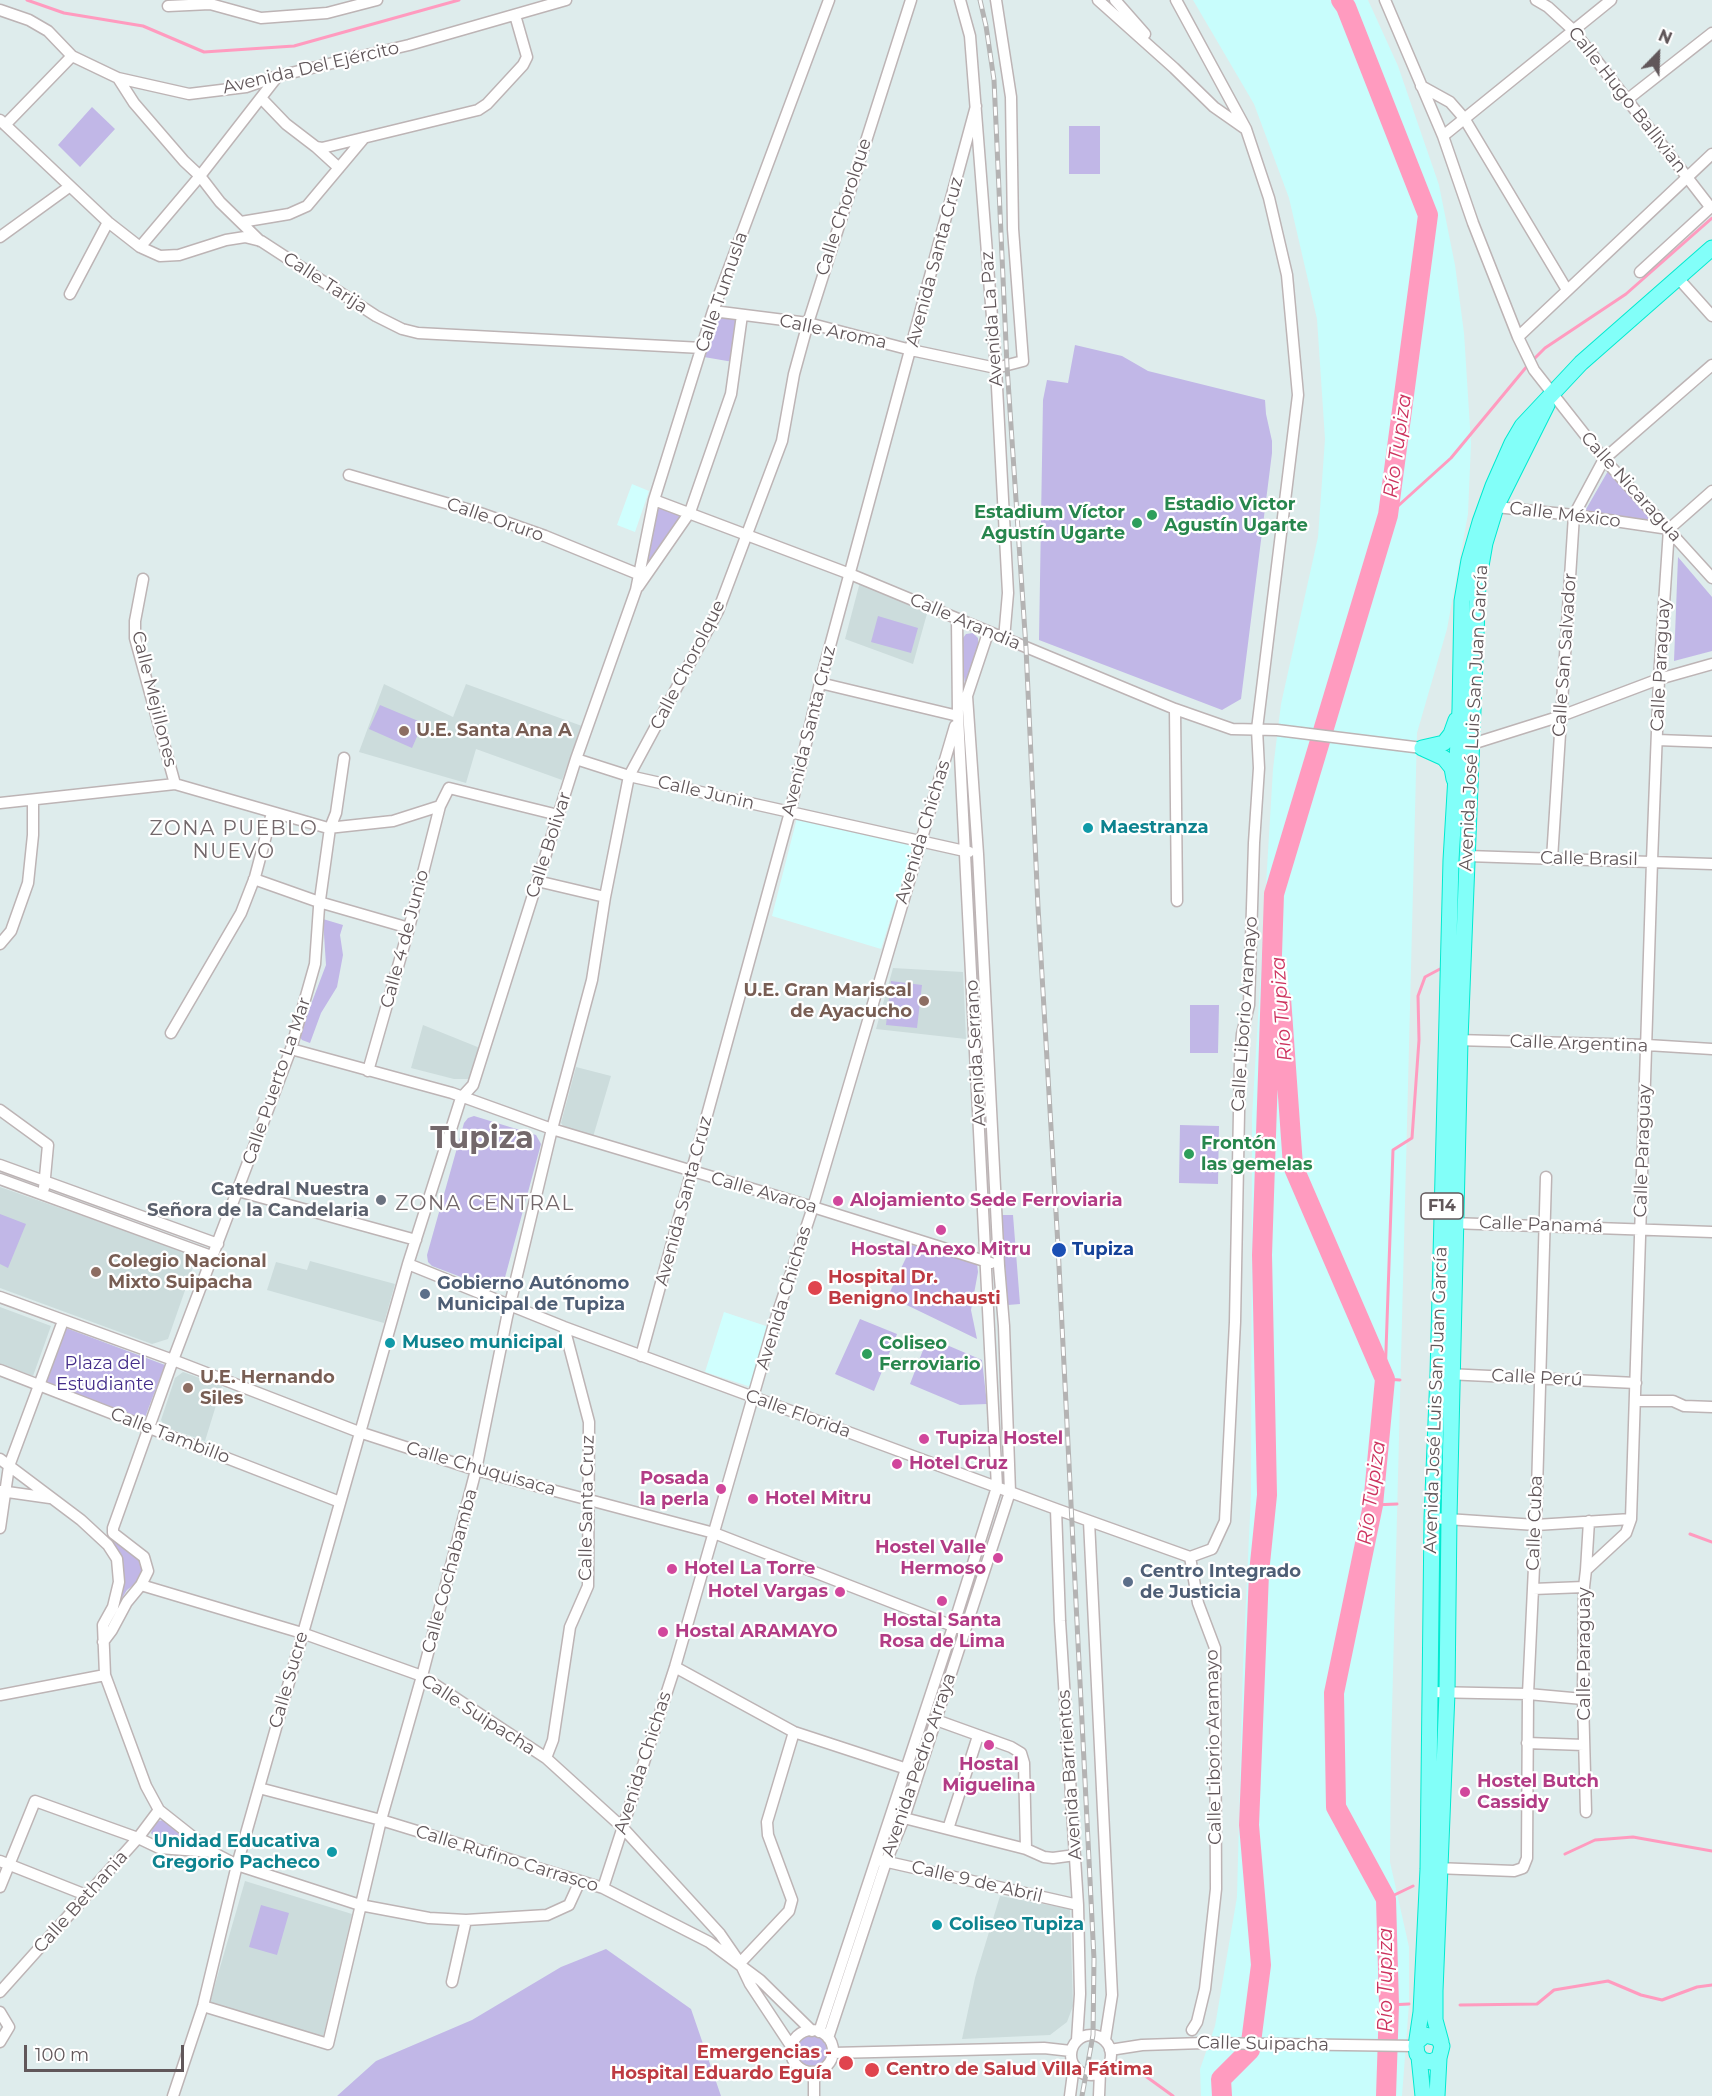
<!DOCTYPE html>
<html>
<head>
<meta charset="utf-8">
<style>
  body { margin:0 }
  #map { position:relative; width:1712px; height:2096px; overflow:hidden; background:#deecec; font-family:Montserrat,sans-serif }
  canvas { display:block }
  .north { position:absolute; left:1628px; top:24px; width:60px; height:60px; -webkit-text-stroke:4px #fff; paint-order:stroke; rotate:23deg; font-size:16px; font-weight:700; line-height:24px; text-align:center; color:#61575a }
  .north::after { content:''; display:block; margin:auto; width:21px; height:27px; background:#61575a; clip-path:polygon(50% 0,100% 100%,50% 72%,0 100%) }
  .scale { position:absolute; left:24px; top:2045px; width:160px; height:27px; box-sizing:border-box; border:3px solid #61575a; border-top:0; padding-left:8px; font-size:18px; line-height:21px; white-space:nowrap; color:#61575a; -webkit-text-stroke:4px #fff; paint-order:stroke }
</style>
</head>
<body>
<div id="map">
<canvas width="1712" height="2096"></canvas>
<div class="north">N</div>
<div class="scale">100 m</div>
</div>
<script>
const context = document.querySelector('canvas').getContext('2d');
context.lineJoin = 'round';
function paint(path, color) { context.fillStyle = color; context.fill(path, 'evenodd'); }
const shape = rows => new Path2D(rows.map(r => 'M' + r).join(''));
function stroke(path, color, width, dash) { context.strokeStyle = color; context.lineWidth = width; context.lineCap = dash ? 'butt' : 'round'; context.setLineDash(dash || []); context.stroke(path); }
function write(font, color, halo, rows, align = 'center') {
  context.font = font + ' Montserrat,sans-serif'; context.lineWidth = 4.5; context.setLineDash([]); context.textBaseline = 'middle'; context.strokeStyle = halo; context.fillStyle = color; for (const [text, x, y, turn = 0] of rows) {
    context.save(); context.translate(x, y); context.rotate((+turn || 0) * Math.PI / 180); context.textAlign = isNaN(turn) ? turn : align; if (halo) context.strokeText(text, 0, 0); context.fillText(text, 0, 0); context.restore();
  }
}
paint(shape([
  [632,484,649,491,635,532,617,525],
  [797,818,914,844,881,949,772,916],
  [724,1312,769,1327,751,1387,705,1372]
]), '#d0fffe');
paint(shape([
  [860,582,928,610,913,664,845,639],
  [384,684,453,717,466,684,582,726,562,780,476,749,466,783,359,752],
  [893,968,963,972,966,1039,876,1029],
  [423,1025,480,1048,472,1079,454,1079,411,1068],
  [576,1067,611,1076,593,1137,565,1128,561,1123],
  [0,1187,197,1256,168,1339,152,1344,0,1288],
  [310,1261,395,1284,384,1323,267,1290,276,1262,307,1270],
  [0,1307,51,1326,33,1376,0,1364],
  [183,1372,222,1386,205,1441,165,1427,161,1420,175,1378],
  [245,1881,352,1914,323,2037,210,2002],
  [1000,1896,1070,1909,1073,2006,1067,2022,1050,2035,962,2039,975,1978]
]), '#ccdcdc');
paint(shape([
  [92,107,115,129,80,167,58,145],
  [1069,126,1100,126,1100,174,1069,174],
  [715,315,739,317,733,362,704,357],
  [1075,345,1122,356,1148,371,1265,400,1266,414,1272,441,1272,453,1241,699,1222,710,1039,640,1043,400,1047,380,1068,383],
  [1608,471,1657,523,1585,511],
  [656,504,685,514,639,581],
  [1678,557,1712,597,1712,651,1674,661],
  [878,616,918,628,911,653,871,642],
  [973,633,978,638,978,647,965,685,960,642,966,634],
  [380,705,423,723,412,748,369,729],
  [323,919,343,925,340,935,343,955,337,987,321,1013,310,1043,302,1040,299,1036,326,965],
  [891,981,922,985,917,1028,886,1025],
  [1190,1005,1219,1005,1218,1053,1190,1053],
  [474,1116,536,1135,541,1144,504,1281,498,1287,490,1288,432,1266,428,1262,427,1255,464,1123,468,1118],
  [1180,1125,1219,1126,1218,1184,1179,1183],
  [0,1214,26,1224,8,1268,0,1264],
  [1001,1215,1013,1215,1020,1304,1008,1305],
  [912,1245,977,1263,978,1272,971,1310,977,1339,888,1296],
  [860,1319,897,1334,874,1391,835,1374],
  [66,1328,165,1365,144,1420,45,1383],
  [928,1337,982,1360,987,1404,960,1405,910,1384],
  [100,1532,132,1552,142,1562,144,1570,136,1583,127,1590,122,1598,110,1626,124,1573,123,1567],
  [163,1820,190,1843,156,1840,151,1833,155,1822],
  [261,1905,289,1913,277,1955,249,1947],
  [606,1949,691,2009,721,2096,337,2096,376,2061,472,2020,561,1967],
  '797 2051a15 15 0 1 1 30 0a15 15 0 1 1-30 0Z'
]), '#c1b7e7');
paint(shape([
  [1193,0,1368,0,1398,66,1439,185,1455,265,1464,333,1471,443,1468,514,1447,629,1417,733,1391,1750,1390,1862,1409,1947,1409,2004,1402,2096,1201,2096,1200,2069,1215,2026,1237,1897,1243,1665,1251,1494,1252,1117,1273,769,1281,704,1318,537,1325,439,1317,319,1289,198,1254,104]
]), '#c8fdfc');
stroke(shape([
  [27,0,64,13,143,26,204,52,294,46,459,0],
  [1533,360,1545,348,1626,294,1712,218],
  [1388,515,1451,458,1528,365],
  [1400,1380,1385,1379,1393,1150,1412,1138,1419,1040,1418,996,1425,977,1440,969],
  [1373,1505,1397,1504],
  [1690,1534,1712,1542],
  [1565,1854,1595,1840,1633,1837,1712,1851],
  [1386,1899,1413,1886],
  [1389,2005,1409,2004],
  [1460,2005,1537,2004,1554,1990,1608,1981,1641,1995,1662,2000,1697,1987,1712,1985],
  [1133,2067,1173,2096]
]), '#ff9bbf', 3);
stroke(shape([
  [1281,998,1293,1166,1385,1379,1373,1505,1334,1693,1336,1807,1386,1899,1389,2005,1386,2096],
  [1222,2096,1221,2079,1250,2050,1261,1965,1249,1825,1259,1573,1267,1495,1262,1255,1274,894,1388,515,1428,215,1346,7,1341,0]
]), '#ff9bbf', 20);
const minor = shape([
  [960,0,970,36,996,368,1008,593,1004,639],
  [1098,0,1174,68,1214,107,1244,128],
  [1115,0,1145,34],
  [1176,0,1246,129,1269,198,1287,275,1298,395,1257,729,1259,768,1254,843,1249,1005,1242,1034,1240,1060,1235,1322,1225,1521,1212,1549,1190,1557,1198,1603,1215,1648,1216,1889,1205,1989,1197,2022,1192,2030],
  [1385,0,1443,136,1473,223,1518,337,1534,370,1604,459,1712,578],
  [1536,0,1548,7,1573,30,1711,208],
  [168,6,210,4,261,18,327,13,377,0],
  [0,10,29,20,48,31,72,56,118,78,189,94,246,87,278,76,409,45,566,0],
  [118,78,134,103,184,161,200,176,220,202,260,241],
  [1421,86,1450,102,1464,118,1567,290],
  [261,98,286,124,316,147,322,148,478,110,487,104,523,65,527,57,515,15],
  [1628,99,1712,33],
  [0,120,108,222,140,247,160,256,179,255,226,240,245,237,261,241,376,316,402,329,418,333,702,348],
  [5,125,72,56],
  [1443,136,1611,0],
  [316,147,339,168],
  [241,222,289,214,307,206,364,138],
  [0,237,69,187],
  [140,247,200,176,277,77],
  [1640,272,1712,206],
  [1678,278,1712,316],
  [70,294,108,222],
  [713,311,808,323,911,350,996,368,1023,361,1013,229,1011,97,996,0],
  [1518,337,1712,154],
  [349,475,477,512,545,536,638,574],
  [654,500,850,574,1175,709,1232,729,1277,730,1422,748],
  [1496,507,1574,515,1669,529],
  [143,579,135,621,135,638,175,784],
  [638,587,690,512,731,394,742,315],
  [820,683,958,716],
  [1175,709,1177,901],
  [1657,740,1712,742],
  [1472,744,1561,716,1659,679,1712,664],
  [576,759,629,776,969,852],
  [0,803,175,784,328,828,393,821,440,806,449,788,558,815],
  [1467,856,1712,864],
  [1552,859,1574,515,1604,459,1712,365],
  [254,879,319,902,409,928],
  [537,881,605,897],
  [0,944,11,931,28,883,33,835,33,800],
  [171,1033,241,913,255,877,272,813],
  [1455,1040,1647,1045,1712,1049],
  [291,1049,452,1093,552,1129,813,1207,991,1263],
  [368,1071,409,928,440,806],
  [0,1110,48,1145,44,1188],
  [0,1165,218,1244],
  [0,1179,214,1257],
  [238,1191,416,1240],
  [1451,1223,1712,1232],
  [408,1264,564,1327,1056,1509,1190,1557],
  [0,1297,173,1360,359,1432,476,1470,714,1533,958,1628],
  [641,1356,790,812,820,683,976,106],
  [0,1370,340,1502],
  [1447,1374,1636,1383],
  [1635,1401,1673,1401,1684,1406,1712,1407],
  [0,1459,81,1520,108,1545,117,1559,119,1582,113,1607,103,1625,105,1675,146,1786,159,1810,212,1852,237,1865,360,1905,429,1918,466,1920,547,1915,569,1905,580,1881],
  [0,1491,50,1498],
  [1056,1509,1060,1621,1078,1905,1080,1994,1077,2040],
  [1432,1518,1536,1525,1631,1519],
  [1089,1521,1112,1995,1105,2040],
  [0,1528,9,1466,63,1321],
  [1586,1570,1589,1521],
  [141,1585,302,1633,422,1676,546,1758,622,1827,720,1934,740,1963,750,1984,791,2046],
  [1533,1589,1584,1587],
  [103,1642,112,1630,127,1602,141,1585,148,1571,144,1557,113,1533,113,1528,173,1360,291,1049,315,964,319,907,330,828,336,813,344,758],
  [675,1667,794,1732,910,1770],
  [1430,1692,1528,1694,1583,1699],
  [0,1695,105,1675],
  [936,1720,1011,1747,1021,1753,1024,1763,1026,1849],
  [1527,1743,1584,1745],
  [546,1758,553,1740,570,1627,588,1586,589,1422,564,1327],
  [259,1788,381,1820,603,1888,709,1942,760,1980,812,2031],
  [1586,1812,1583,1699,1584,1587,1586,1570,1626,1533,1631,1519,1652,861,1659,679,1669,529,1712,491],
  [904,1818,1026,1849,1044,1857,1053,1858,1075,1855],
  [948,1829,978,1736],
  [879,1860,1078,1905],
  [0,1861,86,1895],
  [1435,1868,1514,1871,1523,1868,1527,1858,1528,1694,1536,1525,1546,1177],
  [0,1887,35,1801,138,1838,159,1848,212,1852],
  [603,1888,675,1667,774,1324,813,1207,955,726],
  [740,1963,789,1911,792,1900,768,1835,767,1822,794,1732],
  [452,1982,466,1920],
  [0,1992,138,1838,159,1810],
  [203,2006,328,2044,381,1820,422,1676,476,1470,507,1317,552,1129,592,980,605,897,629,776,718,611,782,441,794,374,808,323,911,0],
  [0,2012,9,2027,0,2042],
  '791 2051a21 21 0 1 1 42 0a21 21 0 1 1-42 0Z',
  [819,2032,953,1627,997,1487,958,716,957,619],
  '1071 2055a20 20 0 1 1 40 0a20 20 0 1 1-40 0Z',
  [828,2038,886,1862,904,1818,1010,1492,1004,1326,999,1266,978,854,967,696,988,633],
  [1110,2050,1142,2045,1203,2043,1416,2046],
  [832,2053,1044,2048,1071,2051],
  [173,2096,203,2006,237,1865,408,1264,461,1098,473,1085,576,759,636,590,654,500,713,311,829,0],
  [814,2096,814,2072],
  [1070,2096,1074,2065],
  [1099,2096,1100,2072]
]);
const highway = shape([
  [1422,748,1444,743,1451,734,1456,720],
  [1422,748,1444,758,1452,768,1454,779],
  [1418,2041,1425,2035,1438,2038,1442,2046,1439,2058,1431,2062,1422,2060,1417,2054,1416,2046,1421,2012,1428,1869,1432,1518,1438,1374,1451,860,1460,709,1462,601,1469,560,1480,522,1493,486,1512,443,1522,426,1581,363,1712,248],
  [1441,2042,1435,2020,1435,1991,1447,1693,1449,1518,1460,1040,1478,583,1485,543,1496,507,1547,405],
  [1419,2057,1423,2096],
  [1437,2096,1439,2058]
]);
stroke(minor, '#bdb4b5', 13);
stroke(highway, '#00ead0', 17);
stroke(minor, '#fff', 10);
stroke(highway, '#82fff9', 15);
const rail = shape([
  [980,0,986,26,994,80,1007,366,1026,648,1038,907,1058,1246,1094,1959,1093,2035,1082,2096]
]);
stroke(rail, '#b4b3b3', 5);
stroke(rail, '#fff', 3, [9]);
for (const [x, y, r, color] of [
  [1152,515,6,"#2e9e5b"],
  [1137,523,6,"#2e9e5b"],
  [404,731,6,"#8d6e63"],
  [1088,828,6,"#0f9aa8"],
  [924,1001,6,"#8d6e63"],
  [1189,1154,6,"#2e9e5b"],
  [381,1200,6,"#6b7280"],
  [838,1201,6,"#d1479c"],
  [941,1230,6,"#d1479c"],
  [1059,1250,8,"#1a4fb4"],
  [96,1272,6,"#8d6e63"],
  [815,1288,8,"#e0444e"],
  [425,1294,6,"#5c6f8a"],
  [390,1343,6,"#0f9aa8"],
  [867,1354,6,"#2e9e5b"],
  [188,1388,6,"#8d6e63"],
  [924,1439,6,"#d1479c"],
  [897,1464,6,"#d1479c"],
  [721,1489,6,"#d1479c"],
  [753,1499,6,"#d1479c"],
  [998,1558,6,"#d1479c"],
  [672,1569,6,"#d1479c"],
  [1128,1582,6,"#5c6f8a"],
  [840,1592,6,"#d1479c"],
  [942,1601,6,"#d1479c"],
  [663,1632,6,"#d1479c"],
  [989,1745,6,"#d1479c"],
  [1465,1792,6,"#d1479c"],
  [332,1852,6,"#0f9aa8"],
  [937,1925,6,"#0f9aa8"],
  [846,2063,8,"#e0444e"],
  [872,2070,8,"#e0444e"]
]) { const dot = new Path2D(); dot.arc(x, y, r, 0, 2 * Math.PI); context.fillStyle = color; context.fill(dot); stroke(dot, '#fff', 2); }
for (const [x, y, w] of [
  [1442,1206,42]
]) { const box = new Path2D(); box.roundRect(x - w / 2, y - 13, w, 26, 4.5); context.fillStyle = '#fff'; context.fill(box); stroke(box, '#61575a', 1.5); }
write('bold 16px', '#61575a', null, [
  ["F14",1442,1206]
]);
write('18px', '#61575a', '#fff', [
  ["Avenida Del Ejército",311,68,-13],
  ["Calle Hugo Ballivian",1627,100,52],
  ["Calle Chorolque",844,207,-72],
  ["Avenida Santa Cruz",935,262,-75],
  ["Calle Tarija",325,283,33],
  ["Calle Tumusla",722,292,-71],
  ["Avenida La Paz",992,319,-94],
  ["Calle Aroma",833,332,12],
  ["Calle Nicaragua",1631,487,48],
  ["Calle México",1565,515,7],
  ["Calle Oruro",495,520,19],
  ["Calle Arandia",965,622,23],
  ["Calle San Salvador",1565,655,-86],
  ["Calle Chorolque",688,665,-63],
  ["Calle Paraguay",1661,665,-87],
  ["Calle Mejillones",154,699,76],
  ["Avenida José Luis San Juan García",1474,718,-87],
  ["Avenida Santa Cruz",809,731,-76],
  ["Calle Junin",706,793,13],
  ["Avenida Chichas",923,832,-73],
  ["Calle Bolivar",549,845,-72],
  ["Calle Brasil",1589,859,1],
  ["Calle 4 de Junio",405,939,-75],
  ["Calle Liborio Aramayo",1245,1014,-86],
  ["Calle Argentina",1579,1044,2],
  ["Avenida Serrano",976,1053,-93],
  ["Calle Puerto La Mar",277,1081,-71],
  ["Calle Paraguay",1643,1151,-88],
  ["Calle Avaroa",764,1193,16],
  ["Avenida Santa Cruz",684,1201,-75],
  ["Calle Panamá",1541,1225,2],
  ["Avenida Chichas",784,1298,-73],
  ["Calle Perú",1537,1378,3],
  ["Avenida José Luis San Juan García",1436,1400,-88],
  ["Calle Florida",798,1414,20],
  ["Calle Tambillo",170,1436,21],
  ["Calle Chuquisaca",481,1469,16],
  ["Calle Santa Cruz",587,1508,-89],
  ["Calle Cuba",1535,1523,-88],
  ["Calle Cochabamba",450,1571,-75],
  ["Calle Paraguay",1585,1654,-90],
  ["Calle Sucre",289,1680,-74],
  ["Calle Suipacha",478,1715,33],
  ["Calle Liborio Aramayo",1214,1747,-91],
  ["Avenida Chichas",643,1763,-72],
  ["Avenida Pedro Arraya",919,1765,-71],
  ["Avenida Barrientos",1070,1775,-94],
  ["Calle Rufino Carrasco",507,1859,17],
  ["Calle 9 de Abril",977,1882,13],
  ["Calle Bethania",81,1902,-48],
  ["Calle Suipacha",1263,2044,1]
]);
write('bold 18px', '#27864d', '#fff', [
  ["Estadio Victor",1164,505],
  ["Agustín Ugarte",1164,526],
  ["Estadium Víctor",1125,513,"right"],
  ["Agustín Ugarte",1125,534,"right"],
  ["Frontón",1201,1144],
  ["las gemelas",1201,1165],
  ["Coliseo",879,1344],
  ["Ferroviario",879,1365]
], 'left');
write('bold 18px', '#785e54', '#fff', [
  ["U.E. Santa Ana A",416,731],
  ["U.E. Gran Mariscal",912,991,"right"],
  ["de Ayacucho",912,1012,"right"],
  ["Colegio Nacional",108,1262],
  ["Mixto Suipacha",108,1283],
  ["U.E. Hernando",200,1378],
  ["Siles",200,1399]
], 'left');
write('bold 18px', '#0d838f', '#fff', [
  ["Maestranza",1100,828],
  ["Museo municipal",402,1343],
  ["Unidad Educativa",320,1842,"right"],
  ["Gregorio Pacheco",320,1863,"right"],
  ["Coliseo Tupiza",949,1925]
], 'left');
write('bold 18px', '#5b616d', '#fff', [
  ["Catedral Nuestra",369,1190],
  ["Señora de la Candelaria",369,1211]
], 'right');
write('bold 18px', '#b23c85', '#fff', [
  ["Alojamiento Sede Ferroviaria",850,1201],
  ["Hostal Anexo Mitru",941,1250,"center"],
  ["Tupiza Hostel",936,1439],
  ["Hotel Cruz",909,1464],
  ["Posada",709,1479,"right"],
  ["la perla",709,1500,"right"],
  ["Hotel Mitru",765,1499],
  ["Hostel Valle",986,1548,"right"],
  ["Hermoso",986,1569,"right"],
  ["Hotel La Torre",684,1569],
  ["Hotel Vargas",828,1592,"right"],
  ["Hostal Santa",942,1621,"center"],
  ["Rosa de Lima",942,1642,"center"],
  ["Hostal ARAMAYO",675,1632],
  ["Hostal",989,1765,"center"],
  ["Miguelina",989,1786,"center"],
  ["Hostel Butch",1477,1782],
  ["Cassidy",1477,1803]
], 'left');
write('bold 18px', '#164399', '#fff', [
  ["Tupiza",1072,1250]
], 'left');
write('bold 18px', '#be3a42', '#fff', [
  ["Hospital Dr.",828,1278],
  ["Benigno Inchausti",828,1299],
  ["Emergencias -",832,2053,"right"],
  ["Hospital Eduardo Eguía",832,2074,"right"],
  ["Centro de Salud Villa Fátima",886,2070]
], 'left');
write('bold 18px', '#4e5e75', '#fff', [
  ["Gobierno Autónomo",437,1284],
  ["Municipal de Tupiza",437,1305],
  ["Centro Integrado",1140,1572],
  ["de Justicia",1140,1593]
], 'left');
write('18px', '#442d8a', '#fff', [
  ["Plaza del",105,1364],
  ["Estudiante",105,1385]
]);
write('italic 20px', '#cc345f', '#fff', [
  ["Río Tupiza",1398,446,-82],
  ["Río Tupiza",1282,1009,-94],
  ["Río Tupiza",1372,1493,-82],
  ["Río Tupiza",1386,1980,-90]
]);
context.letterSpacing = '1.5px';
write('20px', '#73686b', '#fff', [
  ["ZONA PUEBLO",234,829],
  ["NUEVO",234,852],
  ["ZONA CENTRAL",485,1204]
]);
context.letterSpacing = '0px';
write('bold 30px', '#73686b', '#fff', [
  ["Tupiza",482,1139]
]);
</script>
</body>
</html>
